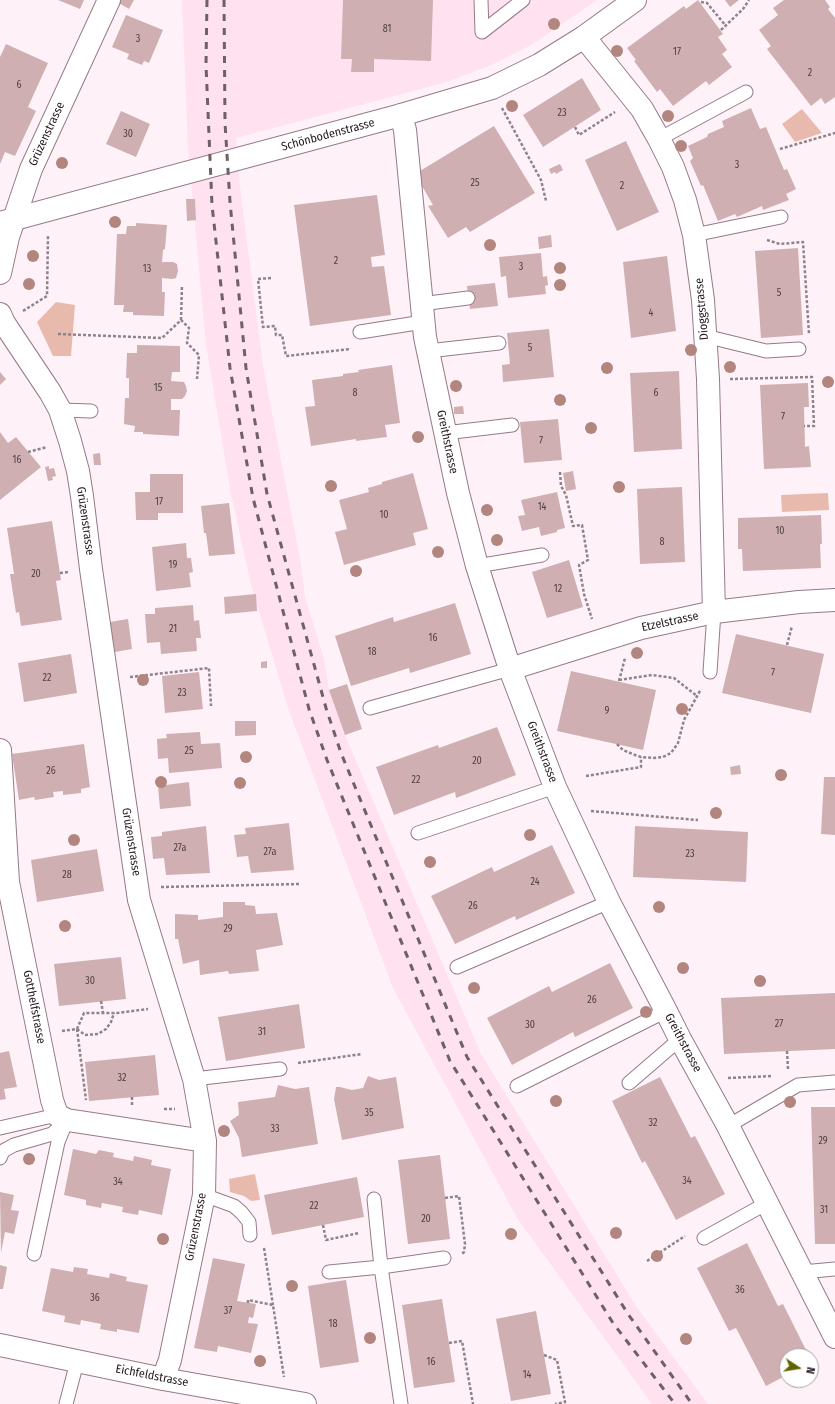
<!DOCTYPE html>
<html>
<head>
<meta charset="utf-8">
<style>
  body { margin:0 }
  #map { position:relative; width:835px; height:1404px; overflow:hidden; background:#fef2f8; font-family:"Fira Sans Condensed",sans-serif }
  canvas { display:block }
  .north { position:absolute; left:779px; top:1348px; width:40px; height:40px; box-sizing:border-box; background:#fff; border:1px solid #a8a3a6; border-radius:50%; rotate:102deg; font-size:11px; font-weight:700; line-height:16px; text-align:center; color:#251a20 }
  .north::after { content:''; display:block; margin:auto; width:14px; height:18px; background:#606400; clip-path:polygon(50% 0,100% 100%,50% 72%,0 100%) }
</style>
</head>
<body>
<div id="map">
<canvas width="835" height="1404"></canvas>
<div class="north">N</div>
</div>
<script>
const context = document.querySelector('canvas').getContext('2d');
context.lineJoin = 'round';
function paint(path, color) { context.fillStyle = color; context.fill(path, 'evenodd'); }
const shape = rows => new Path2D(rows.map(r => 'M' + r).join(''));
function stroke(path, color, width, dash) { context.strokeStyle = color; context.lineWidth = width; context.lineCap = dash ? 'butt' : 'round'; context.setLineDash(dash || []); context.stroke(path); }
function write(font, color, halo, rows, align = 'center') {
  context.font = font + ' "Fira Sans Condensed",sans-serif'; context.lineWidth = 3; context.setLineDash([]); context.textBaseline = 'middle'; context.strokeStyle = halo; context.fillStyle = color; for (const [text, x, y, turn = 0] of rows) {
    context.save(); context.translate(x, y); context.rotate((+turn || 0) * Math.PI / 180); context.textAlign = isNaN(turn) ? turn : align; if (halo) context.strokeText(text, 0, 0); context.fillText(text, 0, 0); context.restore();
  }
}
paint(shape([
  [182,0,597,0,533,44,491,65,447,82,236,138,240,187,263,366,301,564,305,597,324,659,329,690,345,735,481,1054,636,1306,708,1404,652,1404,517,1218,393,988,289,711,251,585,231,494,206,345,188,150]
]), '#ffe1f0');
paint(shape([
  [802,109,822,133,795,142,782,124],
  [56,302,75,305,71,356,53,356,37,322],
  [828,493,829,510,782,512,781,495],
  [255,1174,260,1200,251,1201,244,1196,230,1192,229,1179]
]), '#e8baad');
paint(shape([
  [58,0,84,0,80,9],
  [118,0,134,0,129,9,117,2],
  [343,0,433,0,431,61,374,59,374,72,351,72,352,59,341,59],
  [698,0,723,34,718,37,727,50,722,54,732,67,709,85,706,81,673,106,660,89,657,92,634,61,636,60,627,48,684,6,686,9],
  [725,0,739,0,730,7],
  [784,0,825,0,830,7,828,9,835,18,835,97,825,104,821,98,811,106,767,49,771,46,759,30,778,15,773,8],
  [126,15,163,30,149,63,144,61,142,65,127,59,129,54,112,47],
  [6,44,48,63,28,107,36,111,15,156,5,152,0,164,0,57],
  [582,78,601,110,543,147,523,115],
  [751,108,760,129,766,127,784,170,787,169,796,189,786,194,789,200,763,210,762,206,737,217,735,214,718,221,703,185,701,186,690,161,693,158,688,146,707,137,708,134,724,127,722,121],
  [121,111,150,124,136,157,106,144],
  [494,126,535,193,470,232,466,227,448,238,428,206,433,205,415,174],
  [626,141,659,212,617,231,585,160],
  [560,164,563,170,556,174,555,172,551,174,549,169],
  [377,195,385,255,371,257,372,267,384,266,391,315,310,326,294,205],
  [186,199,195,199,196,220,187,221],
  [136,223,167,225,165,249,163,250,162,262,173,262,177,264,178,271,176,278,172,279,162,278,162,292,165,292,164,316,133,315,133,312,123,312,124,305,114,305,117,234,126,234,127,226,136,226],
  [551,235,552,247,539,249,538,237],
  [798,248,803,335,761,338,755,251],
  [541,253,543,277,547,276,548,285,545,286,546,294,508,298,506,276,501,277,499,257],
  [667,256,676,331,631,338,623,262],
  [495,283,498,306,470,309,467,286],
  [549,329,554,377,503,382,502,365,510,364,507,333],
  [137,345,180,346,180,372,172,372,171,381,184,382,186,386,187,391,185,396,182,399,171,399,171,410,180,410,179,436,143,434,143,432,134,432,135,426,124,424,125,398,129,398,129,378,126,378,127,353,137,353],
  [392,365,400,423,385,425,387,437,356,441,356,439,311,446,305,407,315,406,312,380,343,376,343,374,359,372,358,370],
  [679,371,682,449,634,452,630,373],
  [0,372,6,379,0,385],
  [808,383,809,407,804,407,805,447,809,446,811,467,764,469,760,385],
  [463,406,464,414,454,414,454,407],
  [558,419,562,460,524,463,520,422],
  [0,432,8,443,16,437,41,467,0,500],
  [100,453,101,465,94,465,93,454],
  [49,466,49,469,54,468,56,476,52,477,53,480,48,481,45,467],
  [573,471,576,489,566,491,563,473],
  [413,473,428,529,413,533,416,545,344,565,335,532,347,529,339,500,369,492,368,488,382,484,382,482],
  [150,474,183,474,183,513,158,513,158,520,136,520,135,492,150,492],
  [682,487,685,562,640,564,637,489],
  [557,492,565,528,557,530,557,532,541,536,539,527,522,531,518,516,525,515,521,500],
  [229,503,235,554,209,556,206,533,204,533,201,506],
  [821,515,822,544,820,544,821,568,743,571,742,549,738,549,738,518],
  [52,521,61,580,56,581,62,620,21,626,19,612,16,613,10,574,14,574,7,528],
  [186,543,187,558,191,558,193,572,189,573,191,587,156,591,152,547],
  [569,560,583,607,547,618,532,572],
  [256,594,257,611,225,614,224,597],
  [455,603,471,654,410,673,409,668,351,686,335,636,393,617,394,622],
  [193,605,194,621,199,620,201,638,196,638,197,651,161,654,160,642,147,643,145,614,155,614,155,608],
  [128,619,132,649,115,652,110,622],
  [736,634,824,654,811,713,722,693],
  [71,654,77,693,24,702,18,663],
  [267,661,267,668,261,668,261,662],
  [571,671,656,690,643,750,557,731],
  [199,672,203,709,165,713,162,676],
  [347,684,362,729,345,735,329,690],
  [235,721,256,721,256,735,235,736],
  [497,727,516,775,456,798,455,792,394,815,376,767,438,745,439,748],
  [200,732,201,744,220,743,222,768,169,773,168,758,158,759,157,739,167,738,166,734],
  [84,744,90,787,81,789,81,793,63,795,63,791,53,792,54,797,35,800,34,797,19,800,12,754],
  [740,765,741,774,731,775,730,767],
  [824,777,835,777,835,835,821,834],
  [189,782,191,806,160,809,158,786],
  [289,823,294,870,251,873,248,856,237,857,234,835,246,834,245,828],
  [206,826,210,873,166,875,164,858,153,859,151,837,162,836,162,832],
  [635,826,748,832,746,882,633,877],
  [552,845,575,893,516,920,515,916,455,944,431,896,492,867,494,872],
  [97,849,104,891,37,902,31,860],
  [223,902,245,902,245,905,255,906,256,914,277,913,283,945,256,950,259,971,229,974,228,971,200,975,199,960,183,964,178,939,175,939,175,914,198,915,198,920,223,917],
  [121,957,126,999,59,1006,54,964],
  [610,963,633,1008,575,1037,573,1032,512,1065,487,1018,549,986,552,992],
  [835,993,835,1049,724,1054,721,998],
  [299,1004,305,1048,226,1061,218,1017],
  [9,1051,17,1087,4,1089,6,1099,0,1100,0,1053],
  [155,1055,159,1095,89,1101,85,1062],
  [368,1076,379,1080,396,1077,404,1128,342,1140,334,1099,336,1087,340,1087,352,1090,363,1088],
  [660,1077,691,1138,695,1136,725,1194,676,1220,645,1161,642,1163,612,1101],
  [278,1085,295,1089,309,1087,318,1144,242,1157,239,1138,230,1121,239,1115,238,1102,275,1097],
  [811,1107,835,1107,835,1244,815,1244],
  [73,1149,96,1154,99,1150,114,1153,113,1157,133,1161,134,1156,152,1160,151,1165,171,1169,162,1215,139,1210,138,1215,122,1212,123,1207,102,1203,101,1208,86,1205,86,1200,64,1195],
  [440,1155,450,1239,408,1244,398,1160],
  [357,1177,364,1217,272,1235,264,1195],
  [0,1192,14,1195,11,1210,19,1211,14,1234,5,1232,1,1253],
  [747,1243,778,1306,783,1304,809,1356,787,1356,787,1375,766,1386,736,1328,729,1331,697,1268],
  [213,1258,245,1264,237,1301,256,1304,253,1318,249,1317,248,1323,258,1324,251,1353,218,1346,217,1352,194,1348],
  [0,1265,7,1267,3,1289,0,1289],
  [74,1267,88,1269,87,1274,109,1278,110,1273,127,1277,126,1281,148,1285,139,1333,117,1329,117,1332,100,1329,101,1324,81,1320,80,1325,64,1322,65,1316,42,1311,51,1268,73,1272],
  [346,1280,359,1362,320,1368,308,1286],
  [442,1299,455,1382,414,1388,402,1305],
  [536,1311,551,1394,511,1401,496,1319]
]), '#cfafb2');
const service = shape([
  [481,0,482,32,523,0],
  [659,139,746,92],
  [694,235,781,217],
  [421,304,468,298],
  [360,332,423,322],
  [705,336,766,351,799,349],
  [428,351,499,343],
  [60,410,91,411],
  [445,433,512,425],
  [477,566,542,555],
  [710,672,714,612],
  [370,708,510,669],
  [418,833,555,787],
  [457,967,609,902],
  [194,1079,280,1069],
  [629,1083,680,1039],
  [517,1086,666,1011],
  [728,1126,798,1085,835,1082],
  [0,1128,57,1115],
  [0,1158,3,1151,14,1145,52,1134,64,1123],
  [204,1195,234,1206,242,1213,249,1222,250,1235],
  [374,1199,381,1267,401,1404],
  [704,1238,767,1203],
  [34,1254,58,1142,67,1120],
  [329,1272,381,1267,444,1258],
  [802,1272,835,1269],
  [66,1404,77,1362]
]);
const minor = shape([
  [584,37,642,109,659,139,673,167,685,200,694,235,703,300,708,379,714,612],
  [401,115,405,130,425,337,458,493,477,566,510,669,555,787,609,902,666,1011,680,1039,728,1126,835,1337],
  [0,273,8,237,31,169,109,0],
  [0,314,4,323,50,392,60,410,70,441,78,471,82,496,91,569,139,900,194,1079,205,1141,204,1195,170,1360,163,1379],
  [510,669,641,628,714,612,799,602,835,600],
  [0,750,8,882,52,1100,57,1115,67,1120,205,1141],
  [0,1345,163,1379,305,1404]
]);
const tertiary = shape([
  [0,223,401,115,492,88,539,65,584,37,635,0]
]);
stroke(service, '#957a88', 15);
stroke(minor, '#957a88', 24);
stroke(tertiary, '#957a88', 24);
stroke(shape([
  [701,2,707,3,726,26],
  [721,30,743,9,749,0],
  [502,108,541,180,546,201],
  [575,127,579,135,615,112],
  [780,149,835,133],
  [767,240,780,244,803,242,809,334],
  [271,278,258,279,263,327,275,326,276,335,282,335,286,356,351,349],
  [23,311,47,296,48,235],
  [181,320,182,285],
  [58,334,162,338,181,320,189,328,187,343,199,355,197,379],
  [730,379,812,377,814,426,804,426],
  [28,452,47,447],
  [560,472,561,486,566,495,573,526,582,525,588,560,579,565,584,594,592,619],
  [60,573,69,572],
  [787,645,792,626],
  [130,677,209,668,211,706],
  [619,680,652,675,674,678,697,696],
  [619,681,625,658],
  [617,744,623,750,635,755,641,757,653,758,663,757,671,753,678,743,684,720,701,689],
  [586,776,641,767,641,757],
  [591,811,698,820],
  [161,887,301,884],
  [101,1001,103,1013],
  [77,1029,86,1100],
  [77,1029,85,1035,98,1034,106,1029,111,1022,114,1013],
  [62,1031,77,1029,84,1013,117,1013,148,1009],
  [787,1051,788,1069],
  [298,1063,362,1054],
  [728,1078,773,1076],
  [132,1097,132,1106],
  [164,1109,175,1109],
  [445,1198,459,1196,465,1244,464,1252,462,1254],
  [323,1225,326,1240,359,1233],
  [264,1248,273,1305],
  [647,1261,685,1236],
  [248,1303,248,1300,273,1305,284,1377],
  [449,1343,462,1341,473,1404],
  [544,1355,557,1360,565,1402,555,1404]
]), '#8f8389', 2.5, [3, 2]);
stroke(service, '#fff', 13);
stroke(minor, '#fff', 22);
stroke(tertiary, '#fff', 22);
stroke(shape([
  [207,0,206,65,212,205,230,368,253,498,309,709,327,760,450,1061,613,1323,675,1404],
  [224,0,225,123,230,202,246,368,267,494,326,708,341,753,467,1057,628,1314,692,1404]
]), '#6d6167', 3, [7, 7]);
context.fillStyle = '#b2867e';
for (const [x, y] of [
  [554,24],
  [617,51],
  [512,106],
  [668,116],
  [681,146],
  [62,163],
  [115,222],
  [490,245],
  [33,256],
  [560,268],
  [29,284],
  [560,285],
  [691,350],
  [730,367],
  [607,368],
  [828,382],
  [456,386],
  [560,400],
  [591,428],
  [418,437],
  [331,486],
  [619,487],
  [487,510],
  [497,540],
  [438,552],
  [356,571],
  [637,653],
  [143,680],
  [682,709],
  [246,757],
  [781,775],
  [161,782],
  [240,783],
  [716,813],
  [530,835],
  [74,840],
  [430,862],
  [659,907],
  [65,926],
  [683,968],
  [760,981],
  [474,988],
  [646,1012],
  [556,1101],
  [790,1102],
  [224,1131],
  [29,1159],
  [616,1233],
  [511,1234],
  [163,1239],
  [657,1256],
  [292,1286],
  [370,1338],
  [686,1339],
  [260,1361]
]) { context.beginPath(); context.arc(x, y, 6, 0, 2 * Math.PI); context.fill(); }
write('10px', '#503f44', null, [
  ["81",387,29],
  ["3",138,39],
  ["17",677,52],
  ["2",810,73],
  ["6",19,85],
  ["23",562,113],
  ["30",128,134],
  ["3",737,165],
  ["25",475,183],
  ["2",622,186],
  ["2",336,261],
  ["3",521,267],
  ["13",147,269],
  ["5",779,293],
  ["4",651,313],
  ["5",530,348],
  ["15",158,388],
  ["8",355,393],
  ["6",656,393],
  ["7",783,417],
  ["7",541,441],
  ["16",17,460],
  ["17",159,502],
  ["14",542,507],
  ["10",384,515],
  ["10",780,531],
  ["8",662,542],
  ["19",173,565],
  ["20",36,574],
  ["12",558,589],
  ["21",173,629],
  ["16",433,638],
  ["18",372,652],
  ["7",773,673],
  ["22",47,678],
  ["23",182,693],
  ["9",607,711],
  ["25",189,751],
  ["20",477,761],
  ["26",51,771],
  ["22",416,780],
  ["27a",180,848],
  ["27a",270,852],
  ["23",690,854],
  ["28",67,875],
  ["24",535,882],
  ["26",473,906],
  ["29",228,929],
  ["30",90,981],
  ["26",592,1000],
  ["27",779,1024],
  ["30",530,1025],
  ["31",262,1032],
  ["32",122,1078],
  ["35",369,1113],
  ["32",653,1123],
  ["33",275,1129],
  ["29",823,1141],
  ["34",687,1181],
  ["34",118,1182],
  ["22",314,1206],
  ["31",824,1210],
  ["20",426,1219],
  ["36",740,1290],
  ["36",95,1298],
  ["37",228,1311],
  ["18",333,1324],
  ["16",431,1362],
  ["14",527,1375]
]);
write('12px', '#251a20', '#fff', [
  ["Grüzenstrasse",47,134,-65],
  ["Schönbodenstrasse",328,135,-15],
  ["Dioggstrasse",702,309,-95],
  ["Greithstrasse",447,442,78],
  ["Grüzenstrasse",85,521,82],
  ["Etzelstrasse",670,622,-12],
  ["Greithstrasse",542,752,69],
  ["Grüzenstrasse",131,842,81],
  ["Gotthelfstrasse",34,1007,79],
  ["Greithstrasse",683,1043,62],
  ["Grüzenstrasse",196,1227,-79],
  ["Eichfeldstrasse",152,1376,11]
]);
</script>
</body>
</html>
